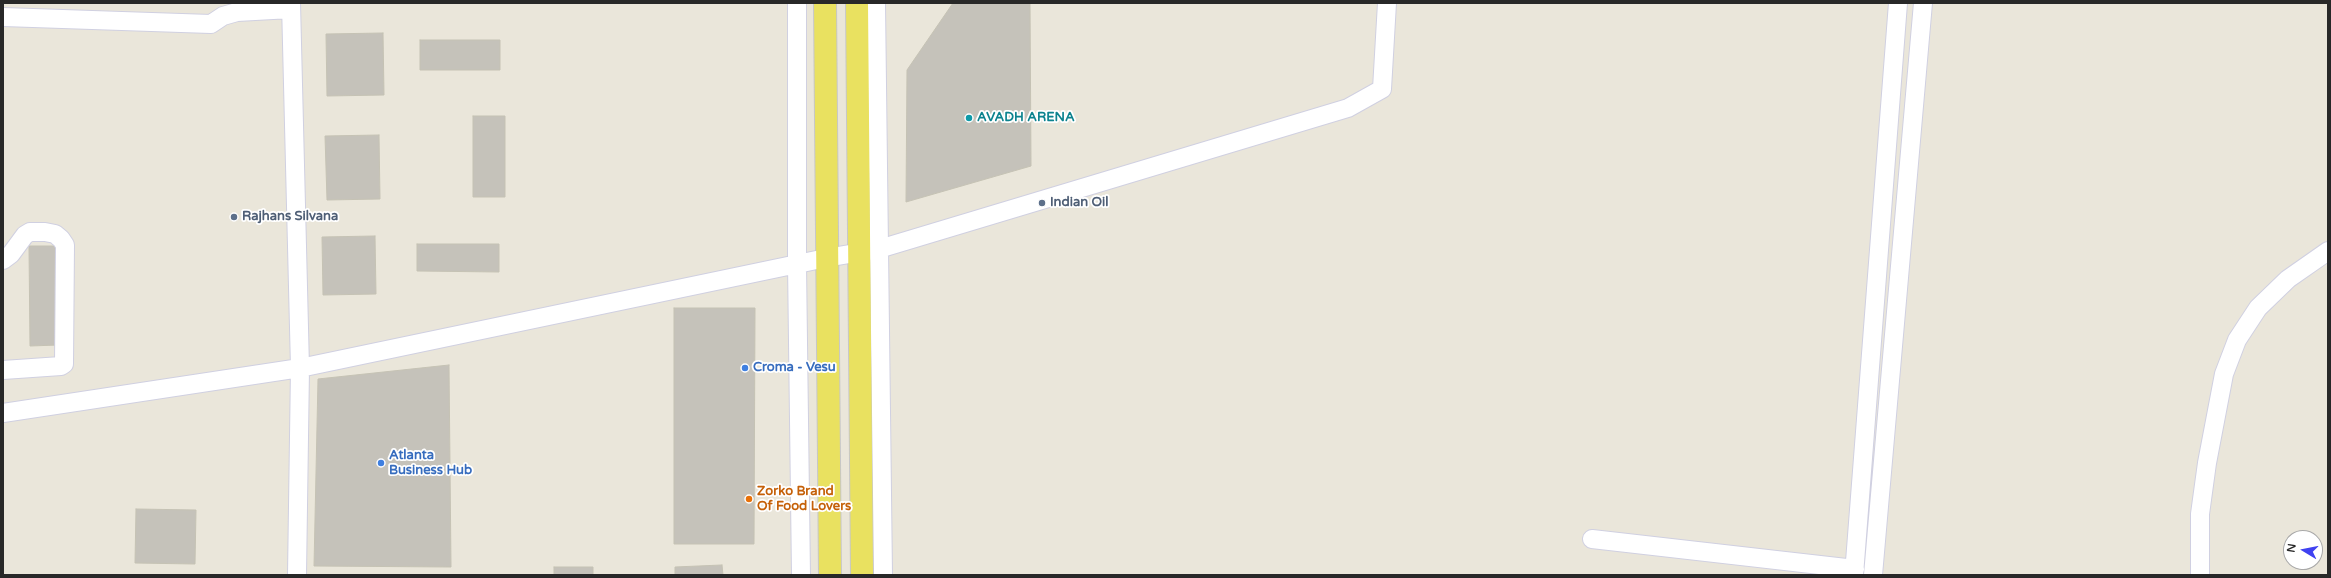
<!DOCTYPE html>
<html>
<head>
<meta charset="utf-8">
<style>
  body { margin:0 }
  #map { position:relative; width:2331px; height:578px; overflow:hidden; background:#eae6da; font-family:"Varela Round",sans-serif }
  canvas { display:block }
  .frame { position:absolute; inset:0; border:4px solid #282828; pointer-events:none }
  .north { position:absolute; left:2283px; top:530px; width:40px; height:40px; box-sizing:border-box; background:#fff; border:1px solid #a9a9a9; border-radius:50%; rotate:280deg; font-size:11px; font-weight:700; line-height:16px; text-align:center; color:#282828 }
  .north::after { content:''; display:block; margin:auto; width:14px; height:18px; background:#4042f1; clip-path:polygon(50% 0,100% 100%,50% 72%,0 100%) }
</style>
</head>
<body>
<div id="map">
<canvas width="2331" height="578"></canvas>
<div class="frame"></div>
<div class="north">N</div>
</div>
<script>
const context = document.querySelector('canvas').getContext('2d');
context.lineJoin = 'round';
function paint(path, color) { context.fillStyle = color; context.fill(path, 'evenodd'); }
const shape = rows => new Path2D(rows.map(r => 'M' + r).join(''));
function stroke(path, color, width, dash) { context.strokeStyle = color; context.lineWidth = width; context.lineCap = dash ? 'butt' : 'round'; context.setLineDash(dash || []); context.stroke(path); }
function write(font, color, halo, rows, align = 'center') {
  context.font = font + ' "Varela Round",sans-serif'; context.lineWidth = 3.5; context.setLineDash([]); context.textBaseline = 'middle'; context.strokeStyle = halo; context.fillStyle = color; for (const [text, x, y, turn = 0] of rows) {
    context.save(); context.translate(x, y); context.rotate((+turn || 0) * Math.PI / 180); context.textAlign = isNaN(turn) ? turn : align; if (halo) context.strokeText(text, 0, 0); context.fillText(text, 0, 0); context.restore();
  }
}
const building = shape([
  [953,3,1030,3,1031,166,906,202,907,70,953,3],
  [383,33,384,95,327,96,326,34,383,33],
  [420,40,500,40,500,70,420,70,420,40],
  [473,116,505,116,505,197,473,197,473,116],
  [379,135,380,199,327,200,325,136,379,135],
  [375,236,376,294,323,295,322,237,375,236],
  [417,244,499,244,499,272,417,271,417,244],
  [29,246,56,246,58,345,30,346,29,246],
  [674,308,755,308,754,544,674,544,674,308],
  [449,365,451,567,314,566,318,379,449,365],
  [136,509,196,510,195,564,135,563,136,509],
  [722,565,723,575,675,575,675,567,722,565],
  [554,567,593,567,593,575,554,575,554,567]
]);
paint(building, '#c5c2ba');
stroke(building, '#c5c2b4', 1);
const minor = shape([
  [291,3,300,368,297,575],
  [797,3,797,264,801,575],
  [876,3,883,575],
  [3,17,211,24,223,16,237,12,291,9],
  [3,260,11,254,25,235,30,232,45,232,55,234,61,239,65,245,64,364,61,366,3,370],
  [3,413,300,368,826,258,879,249,1348,108,1382,89,1387,3],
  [1592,539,1855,569],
  [1854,575,1898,3],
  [1873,575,1923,3],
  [2200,575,2200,514,2207,463,2224,374,2237,340,2258,308,2288,279,2328,251]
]);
const major = shape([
  [825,3,830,575],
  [857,3,862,575]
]);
stroke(minor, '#d0d0e1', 20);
stroke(major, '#c7c7c7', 24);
stroke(minor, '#fff', 18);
stroke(major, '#e9e160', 22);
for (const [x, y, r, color] of [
  [969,118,4,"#0f9aa8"],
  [1042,203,4,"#5c6f8a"],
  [234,217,4,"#5c6f8a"],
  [745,368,4,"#3f7fe0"],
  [381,463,4,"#3f7fe0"],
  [749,499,4,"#e8710a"]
]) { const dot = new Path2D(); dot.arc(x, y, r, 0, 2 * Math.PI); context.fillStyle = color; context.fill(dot); stroke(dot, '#fff', 1.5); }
write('bold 13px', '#0d838f', '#fff', [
  ["AVADH ARENA",977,118]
], 'left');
write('bold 13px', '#4e5e75', '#fff', [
  ["Indian Oil",1050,203],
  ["Rajhans Silvana",242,217]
], 'left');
write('bold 13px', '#366cbe', '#fff', [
  ["Croma - Vesu",753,368],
  ["Atlanta",389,456],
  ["Business Hub",389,471]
], 'left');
write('bold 13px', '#c56008', '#fff', [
  ["Zorko Brand",757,492],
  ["Of Food Lovers",757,507]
], 'left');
</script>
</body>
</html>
